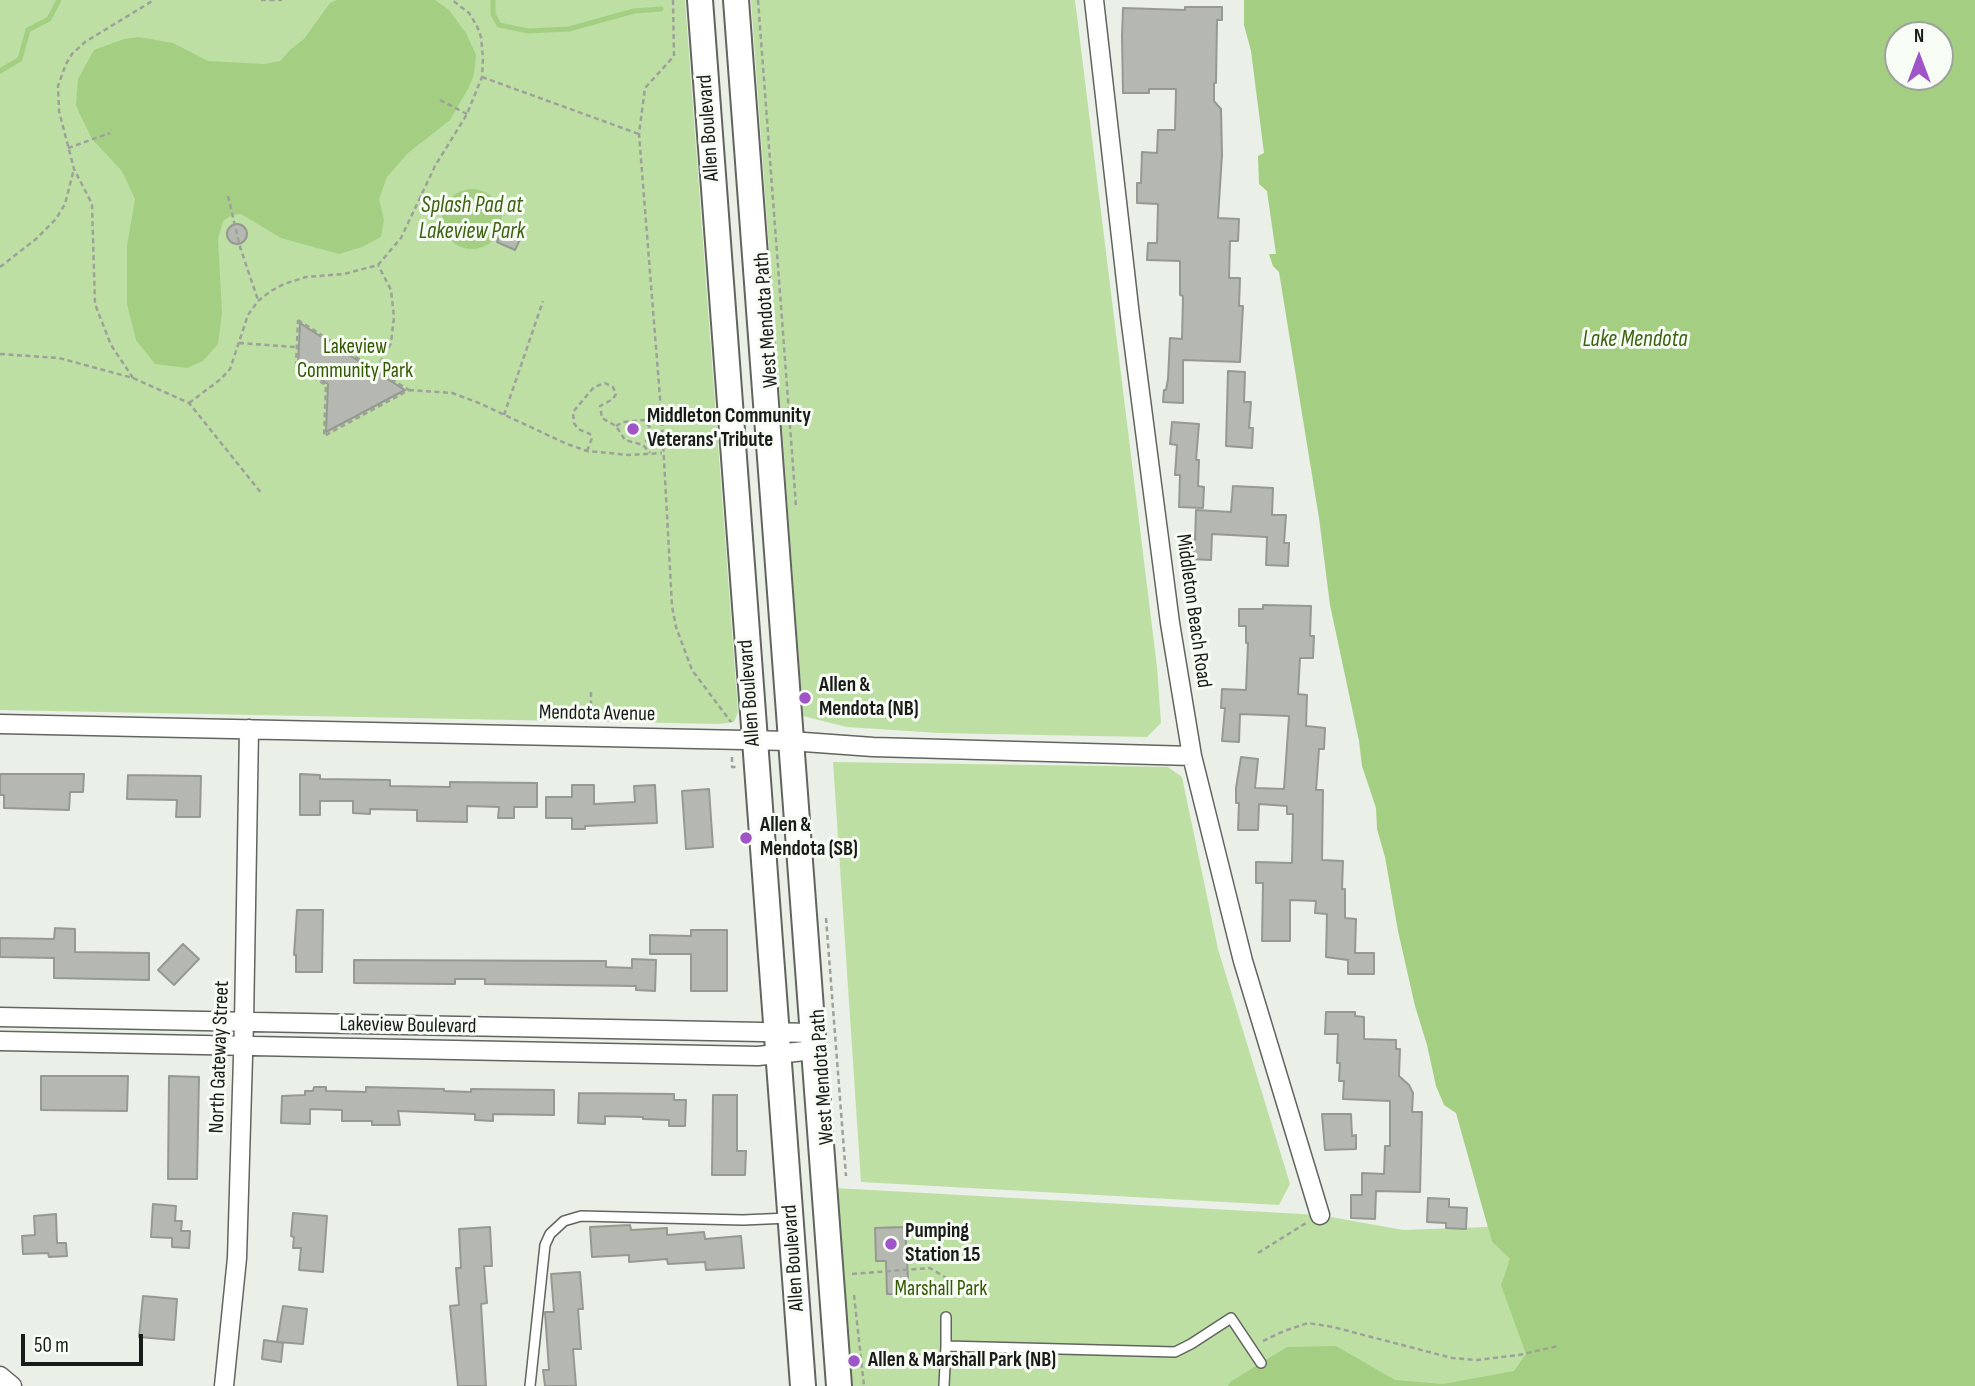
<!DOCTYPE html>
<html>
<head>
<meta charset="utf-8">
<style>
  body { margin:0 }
  #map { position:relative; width:1975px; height:1386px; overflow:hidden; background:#eaefe7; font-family:"Sofia Sans Condensed",sans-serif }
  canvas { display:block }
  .north { position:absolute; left:1884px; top:21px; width:70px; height:70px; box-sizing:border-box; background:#f7fcf4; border:2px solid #9ea29c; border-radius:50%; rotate:0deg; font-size:19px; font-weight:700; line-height:28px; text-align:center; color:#191b18 }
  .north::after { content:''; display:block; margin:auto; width:24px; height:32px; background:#9f55c8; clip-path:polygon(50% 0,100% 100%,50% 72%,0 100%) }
  .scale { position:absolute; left:21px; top:1334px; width:122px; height:32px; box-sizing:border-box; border:4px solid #191b18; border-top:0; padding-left:9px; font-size:21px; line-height:24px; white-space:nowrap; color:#191b18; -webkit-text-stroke:5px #f7fcf4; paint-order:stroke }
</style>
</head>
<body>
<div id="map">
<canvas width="1975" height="1386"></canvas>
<div class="north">N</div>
<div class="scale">50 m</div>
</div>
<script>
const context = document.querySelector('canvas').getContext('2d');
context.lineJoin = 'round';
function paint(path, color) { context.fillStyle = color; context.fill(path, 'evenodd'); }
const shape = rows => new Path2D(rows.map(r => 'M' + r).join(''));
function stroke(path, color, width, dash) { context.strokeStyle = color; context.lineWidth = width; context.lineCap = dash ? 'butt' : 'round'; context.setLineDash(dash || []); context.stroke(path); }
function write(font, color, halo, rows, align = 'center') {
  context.font = font + ' "Sofia Sans Condensed",sans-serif'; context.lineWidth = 6; context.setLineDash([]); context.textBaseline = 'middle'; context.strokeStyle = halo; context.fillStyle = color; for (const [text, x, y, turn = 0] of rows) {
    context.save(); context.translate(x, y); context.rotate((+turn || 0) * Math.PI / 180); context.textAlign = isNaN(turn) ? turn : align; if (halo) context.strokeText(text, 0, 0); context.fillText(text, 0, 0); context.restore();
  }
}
paint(shape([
  [0,0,685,0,738,712,734,722,719,724,0,710],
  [751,0,1075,0,1157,667,1161,723,1147,737,938,733,847,727,803,716],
  [833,762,1168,767,1182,777,1218,949,1290,1184,1279,1205,861,1182],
  [835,1188,1320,1215,1403,1230,1488,1227,1492,1242,1510,1259,1532,1386,849,1386]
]), '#bddfa3');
paint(shape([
  [337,0,435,0,449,10,466,33,476,55,474,74,469,87,450,120,408,153,387,177,379,199,384,220,381,237,362,247,339,254,281,238,241,214,232,215,223,221,218,239,222,313,218,344,203,361,187,368,155,364,136,340,127,304,127,246,135,199,122,171,92,139,76,106,78,79,94,50,124,39,139,37,173,43,208,61,264,64,280,61,291,49,304,39,330,3],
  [1244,0,1975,0,1975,1386,1228,1386,1230,1382,1287,1347,1336,1346,1395,1380,1443,1384,1514,1371,1526,1354,1501,1285,1510,1259,1492,1242,1456,1113,1444,1105,1436,1086,1427,1045,1415,1006,1398,931,1385,857,1377,829,1376,808,1362,766,1359,741,1330,605,1319,518,1279,272,1273,266,1269,254,1276,254,1267,191,1259,184,1258,156,1264,153,1251,51,1244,25],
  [1898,35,1940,35,1940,77,1898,77],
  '442 219a30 30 0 1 1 60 0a30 30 0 1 1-60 0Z'
]), '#a4ce81');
stroke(shape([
  [493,0,493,14,499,25,528,31,569,29,634,11,661,9],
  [0,71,20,59,28,30,49,19,59,0]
]), '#a4ce81', 5);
const building = shape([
  [1185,7,1222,7,1222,20,1217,20,1216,83,1214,83,1214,101,1221,109,1222,155,1218,218,1239,219,1238,241,1230,241,1229,278,1240,278,1239,306,1243,306,1240,362,1183,360,1183,403,1163,402,1164,390,1166,390,1168,379,1170,338,1182,339,1183,296,1180,295,1180,261,1147,260,1148,243,1157,243,1158,204,1137,203,1137,183,1141,183,1142,152,1157,153,1158,130,1175,130,1176,89,1149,89,1149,93,1123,93,1122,36,1123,8,1185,10,1185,7],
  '227 234a10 10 0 1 1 20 0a10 10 0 1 1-20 0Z',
  [504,225,523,233,515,250,497,242,504,225],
  [300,323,349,355,405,390,326,432,328,384,298,365,300,323],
  [1228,371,1245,372,1244,402,1251,402,1249,428,1253,428,1252,448,1226,446,1228,371],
  [1172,422,1199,424,1196,460,1199,460,1198,486,1204,487,1203,508,1179,507,1180,475,1175,475,1177,445,1170,444,1172,422],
  [1233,486,1273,488,1272,515,1286,515,1284,543,1289,543,1288,566,1266,565,1267,537,1212,534,1211,560,1189,559,1190,540,1195,540,1196,510,1231,512,1233,486],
  [1263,605,1311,606,1310,636,1314,636,1313,658,1300,658,1298,694,1307,695,1306,726,1325,728,1324,749,1319,749,1316,790,1323,790,1322,860,1343,861,1342,889,1345,889,1345,918,1356,919,1355,953,1374,953,1374,974,1348,974,1348,960,1326,957,1327,914,1315,913,1316,901,1290,900,1290,941,1262,941,1263,883,1256,883,1256,862,1292,863,1293,814,1287,814,1287,806,1259,804,1258,830,1238,830,1239,803,1236,803,1236,788,1241,757,1258,759,1255,788,1284,789,1289,716,1240,714,1239,742,1222,741,1225,708,1221,708,1222,689,1246,690,1248,643,1246,643,1246,626,1239,626,1239,609,1263,609,1263,605],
  [0,774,84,774,83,792,70,792,69,810,4,808,4,795,0,795,0,774],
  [300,774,320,775,320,779,390,780,390,786,450,787,450,782,537,783,537,807,514,807,514,818,498,818,499,807,467,806,467,822,417,821,417,810,370,809,370,814,353,813,353,801,320,801,320,815,300,815,300,774],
  [128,775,201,776,200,817,176,817,177,800,127,799,128,775],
  [572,785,594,785,594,804,635,802,634,786,655,785,657,823,585,826,585,829,572,829,572,818,546,818,546,797,572,797,572,785],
  [709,789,713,847,686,849,682,791,709,789],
  [297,910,323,910,322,972,296,972,296,955,294,955,297,910],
  [55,928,75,929,75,952,149,953,149,980,54,978,54,958,0,957,0,938,54,939,55,928],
  [691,930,727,930,727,991,691,991,691,954,650,954,650,935,691,936,691,930],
  [183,944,199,959,174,985,158,970,183,944],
  [632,959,656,960,655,991,636,990,636,986,485,984,485,979,455,979,455,984,354,983,354,960,606,961,606,967,632,968,632,959],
  [1326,1012,1355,1012,1355,1016,1364,1017,1364,1039,1396,1040,1396,1049,1400,1049,1399,1076,1409,1085,1413,1093,1412,1112,1422,1112,1420,1192,1376,1191,1375,1219,1351,1218,1351,1195,1362,1195,1362,1173,1384,1174,1385,1146,1390,1146,1390,1101,1343,1099,1344,1081,1339,1081,1340,1063,1337,1063,1338,1034,1325,1034,1326,1012],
  [41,1076,128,1076,127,1111,41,1110,41,1076],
  [169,1076,199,1077,197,1179,168,1179,169,1076],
  [314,1087,326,1087,326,1091,366,1092,366,1087,444,1089,444,1091,471,1092,471,1089,554,1090,554,1115,493,1114,493,1121,475,1120,475,1114,398,1111,400,1125,372,1125,372,1121,342,1121,342,1110,310,1109,310,1124,281,1123,282,1096,305,1095,305,1091,313,1091,314,1087],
  [579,1093,674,1094,674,1100,686,1100,685,1126,669,1126,669,1120,643,1119,643,1117,605,1116,605,1124,578,1123,579,1093],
  [713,1095,737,1095,737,1151,746,1151,745,1175,712,1175,713,1095],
  [1322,1114,1351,1114,1352,1136,1356,1135,1356,1149,1325,1150,1322,1114],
  [1428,1198,1449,1199,1449,1207,1467,1208,1466,1229,1446,1228,1446,1223,1427,1222,1428,1198],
  [153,1204,176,1206,175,1221,182,1221,181,1231,190,1231,189,1248,172,1247,172,1238,151,1237,153,1204],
  [293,1213,327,1216,323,1272,299,1270,301,1248,293,1248,294,1237,291,1236,293,1213],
  [56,1214,57,1243,66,1243,67,1256,49,1257,48,1253,23,1254,22,1236,35,1235,34,1216,56,1214],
  [630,1225,631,1230,667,1228,667,1235,704,1232,705,1239,741,1236,744,1268,706,1270,705,1262,668,1264,667,1259,629,1262,629,1255,592,1257,590,1227,630,1225],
  [490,1227,492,1266,484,1266,487,1303,481,1304,486,1386,458,1386,450,1306,459,1305,456,1268,461,1268,459,1229,490,1227],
  [905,1227,909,1294,887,1294,886,1261,876,1261,875,1228,905,1227],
  [580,1272,583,1309,578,1309,581,1349,573,1349,576,1386,545,1386,543,1370,549,1370,545,1312,554,1312,551,1274,580,1272],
  [143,1296,177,1299,174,1340,139,1337,143,1296],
  [283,1306,307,1309,303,1344,278,1342,283,1343,281,1362,262,1359,264,1340,277,1342,283,1306]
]);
paint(building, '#b4b8b1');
stroke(building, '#959991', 2);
const lane = shape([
  [946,1346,946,1317],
  [530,1386,545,1245,550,1234,564,1221,581,1216,743,1220,789,1218],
  [944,1386,946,1346,1175,1352,1191,1344,1231,1318,1261,1363]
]);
const street = shape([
  [1094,0,1130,316,1170,623,1192,756,1243,961,1320,1215],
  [0,724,790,741,873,747,1192,756],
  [0,1017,813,1033],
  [0,1041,758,1056,814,1050],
  [0,1376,12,1386],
  [224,1386,237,1258,244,1023,249,729]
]);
const secondary = shape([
  [700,0,803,1386],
  [736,0,839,1386]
]);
stroke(lane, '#61655e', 12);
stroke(street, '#61655e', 21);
stroke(secondary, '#61655e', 28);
stroke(shape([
  [261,0,282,0],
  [673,0,674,56,645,88,639,134,662,423,672,606,676,627,692,670,731,722],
  [758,0,796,506],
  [482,77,639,134],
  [440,100,467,114],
  [68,148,110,133],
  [228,196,240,247,258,300],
  [420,196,444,207],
  [0,267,36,239,56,219,65,204,74,169],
  [298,320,376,370,409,390,324,436,326,385,296,367,298,320],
  [239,343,295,347],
  [0,354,59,358,133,378,189,403,262,494],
  [376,370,391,343,394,317,391,290,378,265],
  [133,378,111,345,95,304,92,204,74,169,59,111,58,86,66,64,72,54,85,42,154,0],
  [409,390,452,393,479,403,567,444,587,451,629,455,662,453],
  [189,403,221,379,230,369,248,315,258,301,271,291,284,284,306,277,344,274,378,265,401,238,435,166,467,114,482,77,483,58,481,37,477,26,469,13,452,0],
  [504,415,543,301],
  [616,426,623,422,644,420,652,430,650,437,643,444],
  [587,451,592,438,590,434,578,429,574,423,573,412,594,387,605,383,613,387,616,394,613,399,600,406,602,418,616,426,625,440,643,445,650,453],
  [591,714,591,690],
  [732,757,732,767,736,767],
  [826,918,846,1176],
  [1258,1253,1306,1223],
  [852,1274,930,1268,948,1279],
  [854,1295,864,1386],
  [1263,1341,1284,1331,1308,1323,1333,1327,1452,1358,1477,1360,1519,1355,1558,1346]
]), '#9da19a', 2.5, [5, 3.5]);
stroke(lane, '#fff', 9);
stroke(street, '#fff', 18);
stroke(secondary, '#fff', 24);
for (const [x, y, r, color] of [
  [633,429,7,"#9f55c8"],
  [805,698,7,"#9f55c8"],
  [746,838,7,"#9f55c8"],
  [891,1244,7,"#9f55c8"],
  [854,1361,7,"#9f55c8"]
]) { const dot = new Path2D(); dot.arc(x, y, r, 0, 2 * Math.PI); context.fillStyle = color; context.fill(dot); stroke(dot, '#f7fcf4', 2.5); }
write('21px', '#191b18', '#f7fcf4', [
  ["Allen Boulevard",709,128,-94],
  ["West Mendota Path",767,320,-94],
  ["Middleton Beach Road",1193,611,82],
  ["Allen Boulevard",750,693,-94],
  ["Mendota Avenue",597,714,1],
  ["Lakeview Boulevard",408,1026,1],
  ["North Gateway Street",220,1057,-88],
  ["West Mendota Path",823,1077,-94],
  ["Allen Boulevard",794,1258,-94]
]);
write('21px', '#335801', '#f7fcf4', [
  ["Lakeview",355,348],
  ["Community Park",355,372],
  ["Marshall Park",941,1290]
]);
write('bold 21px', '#191b18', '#f7fcf4', [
  ["Middleton Community",647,417],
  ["Veterans' Tribute",647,441],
  ["Allen &",819,686],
  ["Mendota (NB)",819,710],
  ["Allen &",760,826],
  ["Mendota (SB)",760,850],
  ["Pumping",905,1232],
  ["Station 15",905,1256],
  ["Allen & Marshall Park (NB)",868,1361]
], 'left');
write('italic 23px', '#3d6212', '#f7fcf4', [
  ["Splash Pad at",472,206],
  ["Lakeview Park",472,232],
  ["Lake Mendota",1635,340]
]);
</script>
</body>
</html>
